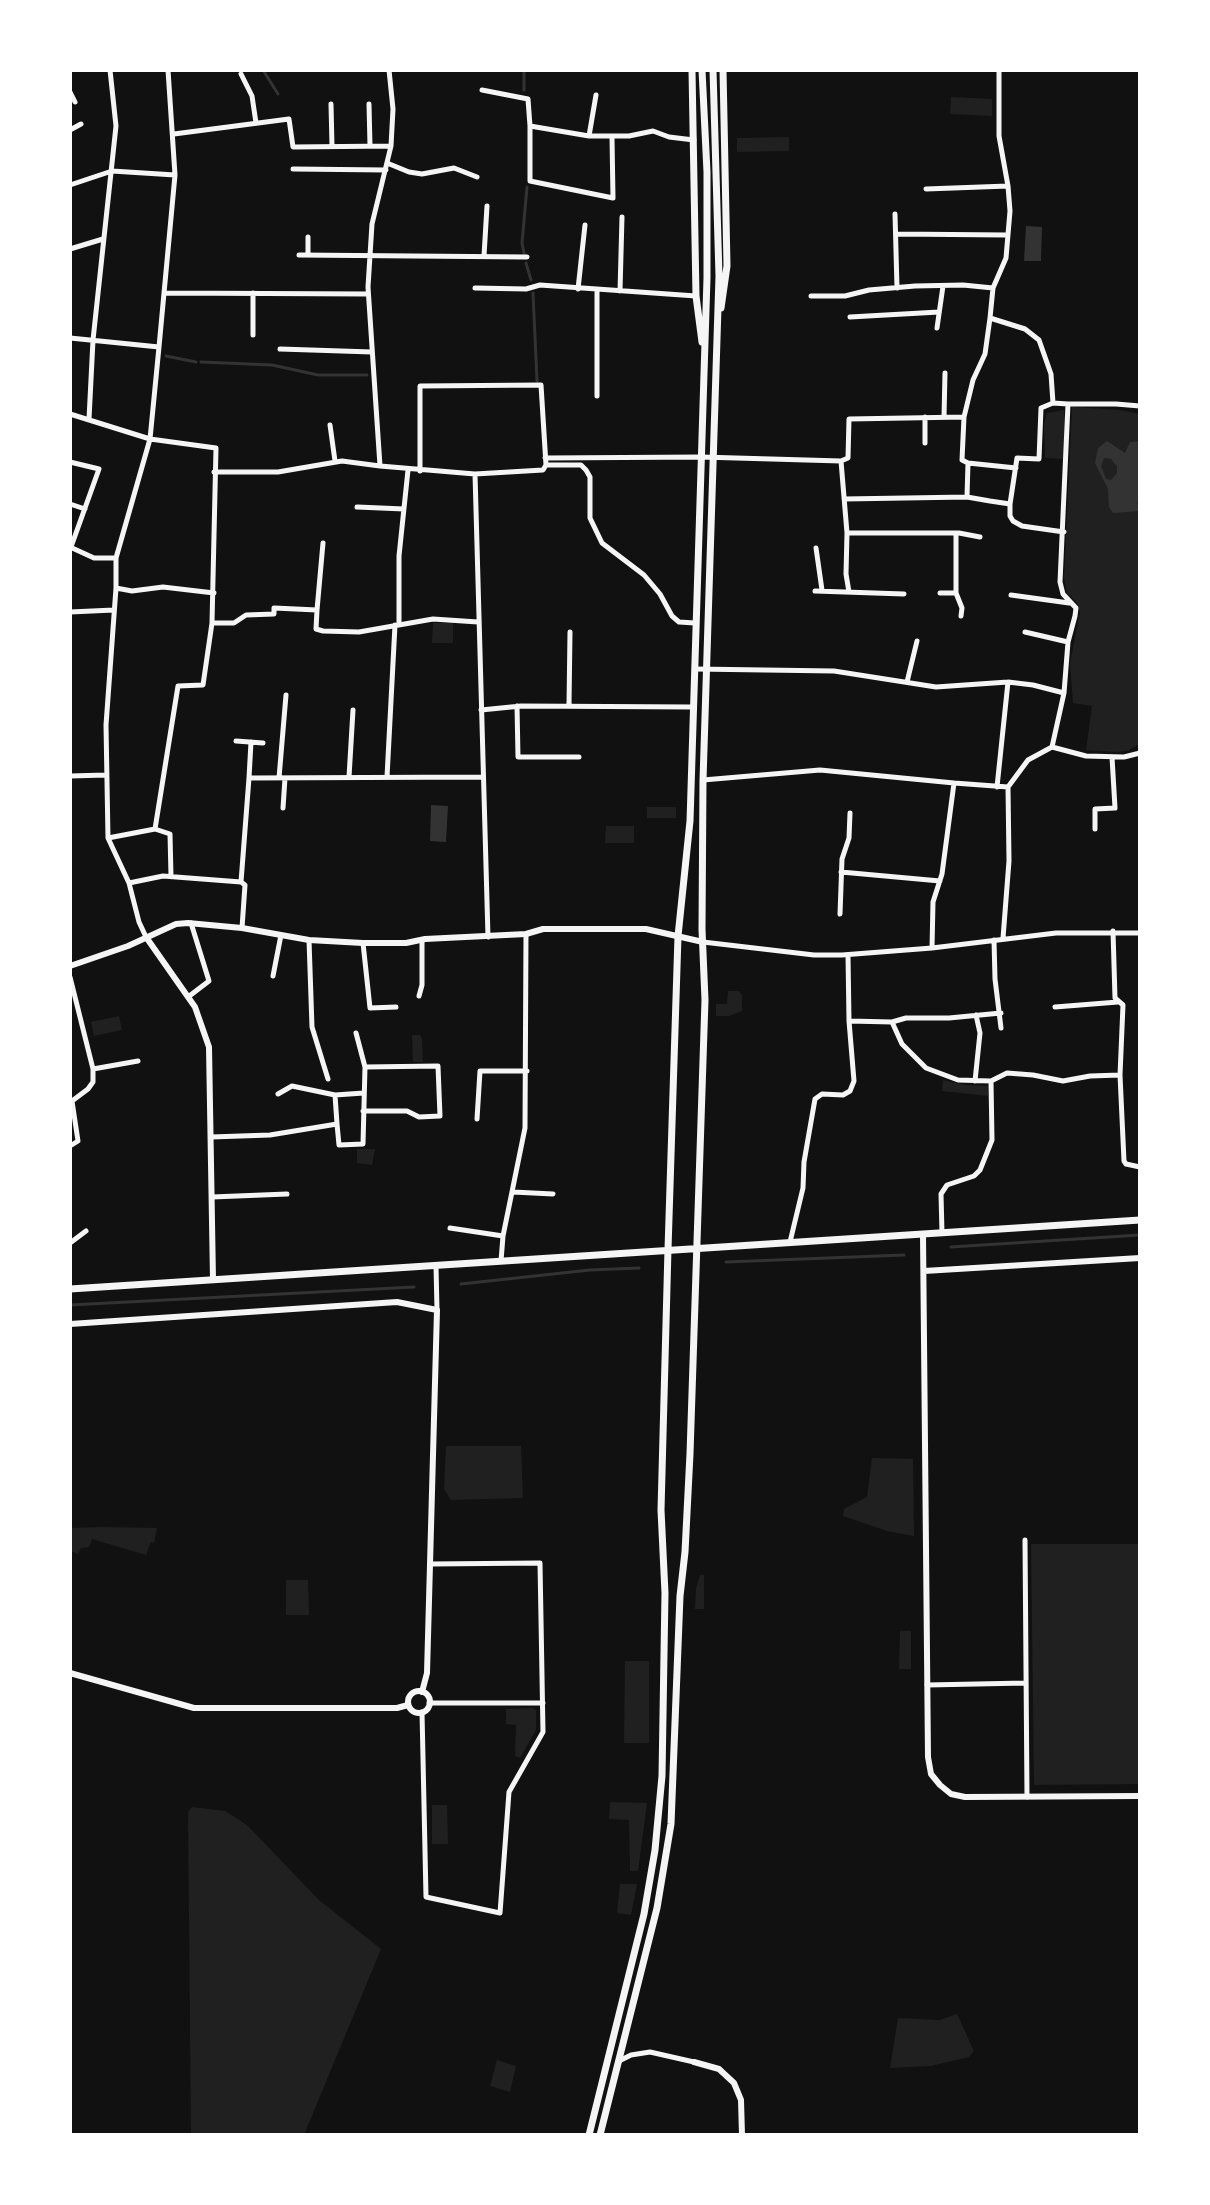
<!DOCTYPE html>
<html>
<head>
<meta charset="utf-8">
<style>
  body { margin:0 }
  #map { position:relative; width:1210px; height:2205px; overflow:hidden; background:#111; font-family:Lato,sans-serif }
  canvas { display:block }
  .frame { position:absolute; inset:0; border:72px solid #fff; pointer-events:none }
</style>
</head>
<body>
<div id="map">
<canvas width="1210" height="2205"></canvas>
<div class="frame"></div>
</div>
<script>
const context = document.querySelector('canvas').getContext('2d');
context.lineJoin = 'round';
function paint(path, color) { context.fillStyle = color; context.fill(path, 'evenodd'); }
const shape = rows => new Path2D(rows.map(r => 'M' + r).join(''));
function stroke(path, color, width, dash) { context.strokeStyle = color; context.lineWidth = width; context.lineCap = dash ? 'butt' : 'round'; context.setLineDash(dash || []); context.stroke(path); }
paint(shape([
  [951,97,992,99,992,116,950,114],
  [789,137,789,151,737,152,737,138],
  [1072,407,1120,410,1140,414,1140,744,1129,750,1118,752,1086,750,1092,706,1073,703,1070,663,1080,612,1077,603,1067,593,1064,578],
  [1064,410,1065,459,1045,458,1044,424,1047,413],
  [433,623,453,623,453,643,432,643],
  [647,807,676,807,676,818,647,818],
  [606,826,634,826,634,843,605,843],
  [728,991,739,991,742,995,742,1011,729,1016,716,1016,716,1004,727,1004],
  [119,1016,122,1030,94,1036,91,1022],
  [412,1035,420,1035,422,1039,423,1062,413,1062],
  [943,1080,965,1085,988,1086,988,1096,942,1091],
  [357,1149,375,1149,372,1165,357,1163],
  [446,1446,521,1446,523,1498,451,1500,444,1489],
  [872,1458,913,1459,914,1536,887,1531,843,1516,844,1509,867,1497],
  [70,1528,101,1527,157,1528,154,1543,151,1542,146,1555,92,1539,89,1547,81,1548,78,1554,70,1551],
  [1031,1544,1140,1544,1140,1784,1034,1785],
  [700,1575,704,1575,704,1609,695,1609,696,1589],
  [286,1580,308,1580,309,1615,286,1615],
  [900,1631,911,1631,911,1669,899,1669],
  [625,1661,649,1661,649,1743,624,1743],
  [532,1708,536,1710,536,1730,520,1758,515,1756,516,1725,506,1724,506,1709],
  [610,1802,647,1803,638,1871,630,1871,629,1820,609,1819],
  [432,1805,447,1805,448,1844,432,1844],
  [192,1807,225,1811,247,1825,319,1900,381,1949,304,2135,191,2135,188,1812],
  [620,1884,637,1884,631,1915,617,1913],
  [957,2014,974,2051,969,2057,931,2066,890,2068,898,2018,940,2020],
  [497,2060,516,2066,510,2092,490,2086]
]), '#202020');
paint(shape([
  [1026,226,1042,227,1041,261,1024,261],
  [1107,441,1125,453,1130,442,1140,441,1140,499,1137,503,1140,511,1113,513,1109,507,1108,489,1095,463,1098,448],
  [1104,458,1111,459,1117,466,1117,473,1111,480,1106,479,1101,466],
  [431,805,448,806,446,842,430,841]
]), '#333');
stroke(shape([
  [263,70,278,94],
  [524,70,524,90],
  [524,253,522,243,527,187],
  [526,263,531,280],
  [533,293,537,381],
  [166,356,196,362],
  [201,362,272,365,318,375,367,375],
  [951,1247,1140,1235],
  [726,1262,904,1255],
  [461,1284,590,1270,639,1268],
  [70,1305,414,1287]
]), '#333', 3);
stroke(shape([
  [389,70,393,109,391,146,372,224,368,287,380,466,475,474,488,937],
  [241,74,252,96,256,123],
  [482,90,528,99,530,126],
  [70,92,75,102],
  [331,104,332,146],
  [369,104,370,146],
  [70,130,81,124],
  [174,134,289,119,293,147,391,146],
  [589,136,596,95],
  [612,137,613,198,530,181,530,126,589,136,629,136,653,131,669,137,694,140],
  [387,163,409,172,422,174,454,168,477,177],
  [293,169,386,170],
  [70,185,112,171,175,175],
  [926,189,1008,186],
  [895,214,897,288],
  [896,234,1006,235],
  [308,237,308,255],
  [70,249,103,239],
  [299,255,527,257],
  [484,256,487,206],
  [475,288,526,289,540,285,696,296],
  [578,289,585,225],
  [597,290,597,396],
  [620,291,622,217],
  [164,293,368,294],
  [253,293,253,335],
  [811,296,845,296,869,290,915,286,963,285,993,288],
  [850,317,939,312],
  [937,328,943,286],
  [70,338,159,347],
  [280,349,372,352],
  [1068,404,1116,404,1140,406],
  [70,414,150,439,216,448,212,623,203,685,178,686,155,829,108,838],
  [925,417,925,443],
  [944,417,945,373],
  [964,417,962,460,968,463,1016,468],
  [89,419,93,340,116,126,110,70],
  [330,425,335,461],
  [545,458,701,457,841,461,848,458,849,419,964,417,973,380,985,354,990,318],
  [841,461,847,533,959,533,980,537],
  [70,462,99,469,71,547],
  [546,465,581,465,586,470,590,477,590,518,602,543,644,575,660,594,672,616,679,622,695,623],
  [420,471,420,386,541,385,546,465,543,470,475,474],
  [214,472,278,472,342,461,380,466],
  [967,497,968,463],
  [844,499,967,497,990,501,1010,504,1010,516,1013,521,1022,526,1064,532],
  [70,504,85,509],
  [1010,504,1017,458,1039,459,1041,408,1053,403],
  [357,507,404,509],
  [847,533,846,574,849,592],
  [956,533,956,593,962,608,961,616],
  [70,547,94,558,116,558],
  [816,548,822,590],
  [116,588,132,591,163,587,214,593],
  [815,591,904,594],
  [940,593,956,593],
  [1011,595,1069,603],
  [317,610,323,543],
  [70,612,114,610],
  [212,623,234,623,246,615,274,614,274,608,317,610,316,629,323,631,359,632,433,619,478,622],
  [399,625,399,556,408,470],
  [1025,632,1068,642],
  [695,669,834,671,936,687,1008,682,1033,685,1064,693],
  [907,682,917,641],
  [569,705,570,632],
  [517,706,518,757,579,757],
  [481,710,521,706,692,707],
  [236,741,263,743],
  [1052,747,1086,756,1124,757,1140,753],
  [70,776,106,775],
  [349,777,353,710],
  [387,777,395,625],
  [249,778,251,742],
  [279,778,286,695],
  [703,780,820,770,954,783],
  [997,787,1008,682],
  [283,808,285,778],
  [155,829,170,834,171,876],
  [1095,829,1095,809,1115,808,1112,757],
  [841,872,940,881],
  [129,883,163,876,241,882],
  [840,914,842,859,849,838,850,813],
  [242,928,245,885,241,882,249,778,483,777],
  [146,937,139,922,129,883,108,838,106,725,116,588,116,558,150,439,159,347,175,175,168,70],
  [1003,938,1009,861,1008,787],
  [309,940,312,1027,328,1079],
  [994,940,995,979,1001,1028],
  [703,942,814,955,842,955,932,948,1056,933,1140,933],
  [363,943,370,1008,396,1007],
  [932,948,933,902,942,874,954,783,1008,787,1028,760,1052,747,1064,693,1068,642,1075,616,1076,608,1063,594,1060,582,1068,404,1053,403,1051,374,1039,340,1025,329,990,318,993,288,1006,258,1010,211,1008,186,999,136,999,70],
  [273,976,281,935],
  [70,977,93,1069,93,1082,88,1089,72,1101,78,1141,70,1146],
  [419,996,422,985,422,940],
  [188,997,209,981,191,923],
  [1055,1007,1118,1002],
  [849,1021,892,1022,906,1018,949,1018,1001,1013],
  [892,1022,902,1044,926,1068,958,1080,991,1081],
  [93,1069,138,1061],
  [1120,1075,1124,1161,1126,1164,1140,1167],
  [975,1081,980,1033,976,1015],
  [278,1094,292,1086,335,1095,364,1093],
  [363,1111,407,1111,419,1117,440,1116,438,1066,365,1067],
  [477,1119,480,1071,527,1071],
  [337,1124,339,1145,363,1144,365,1067,356,1033],
  [211,1137,270,1135,337,1124,335,1095],
  [513,1192,553,1194],
  [212,1197,287,1194],
  [450,1228,503,1236],
  [942,1233,941,1194,947,1185,974,1176,980,1170,992,1140,991,1081,1007,1073,1033,1075,1063,1081,1090,1076,1120,1075,1123,1005,1115,998,1113,931],
  [790,1242,803,1188,804,1162,815,1099,822,1094,843,1095,850,1091,854,1081,849,1021,848,955],
  [70,1243,86,1231],
  [501,1261,503,1236,525,1128,526,934],
  [436,1266,437,1310],
  [1025,1540,1027,1797],
  [927,1685,1026,1683],
  [429,1703,543,1703],
  [422,1712,426,1897,500,1913,509,1792,543,1732,540,1563,431,1564],
  [619,2061,631,2055,650,2052,694,2062]
]), '#f5f5f5', 5);
stroke(shape([
  [146,937,195,1007,209,1047,213,1280],
  [70,966,128,946,176,924,188,923,242,928,309,940,363,943,406,943,425,939,526,934,543,929,646,929,703,942],
  [923,1235,928,1757,931,1774,940,1785,951,1794,965,1797,1140,1796],
  [924,1271,1140,1258],
  [70,1324,397,1302,437,1310,427,1673,422,1692],
  [70,1673,194,1708,397,1708,408,1705],
  '408 1702a11 11 0 1 1 22 0a11 11 0 1 1-22 0Z',
  [694,2062,719,2069,734,2083,741,2100,742,2135]
]), '#f5f5f5', 6);
stroke(shape([
  [692,70,696,296,702,342],
  [721,308,727,266,723,70],
  [70,1289,1140,1220],
  [589,2135,644,1914,655,1850,662,1776,665,1593,661,1510,668,1249,678,936,690,821,707,278,707,172,702,70],
  [600,2135,657,1908,671,1824,680,1596,685,1552,690,1454,705,1000,702,929,703,780,719,276,713,70]
]), '#f5f5f5', 7);
</script>
</body>
</html>
